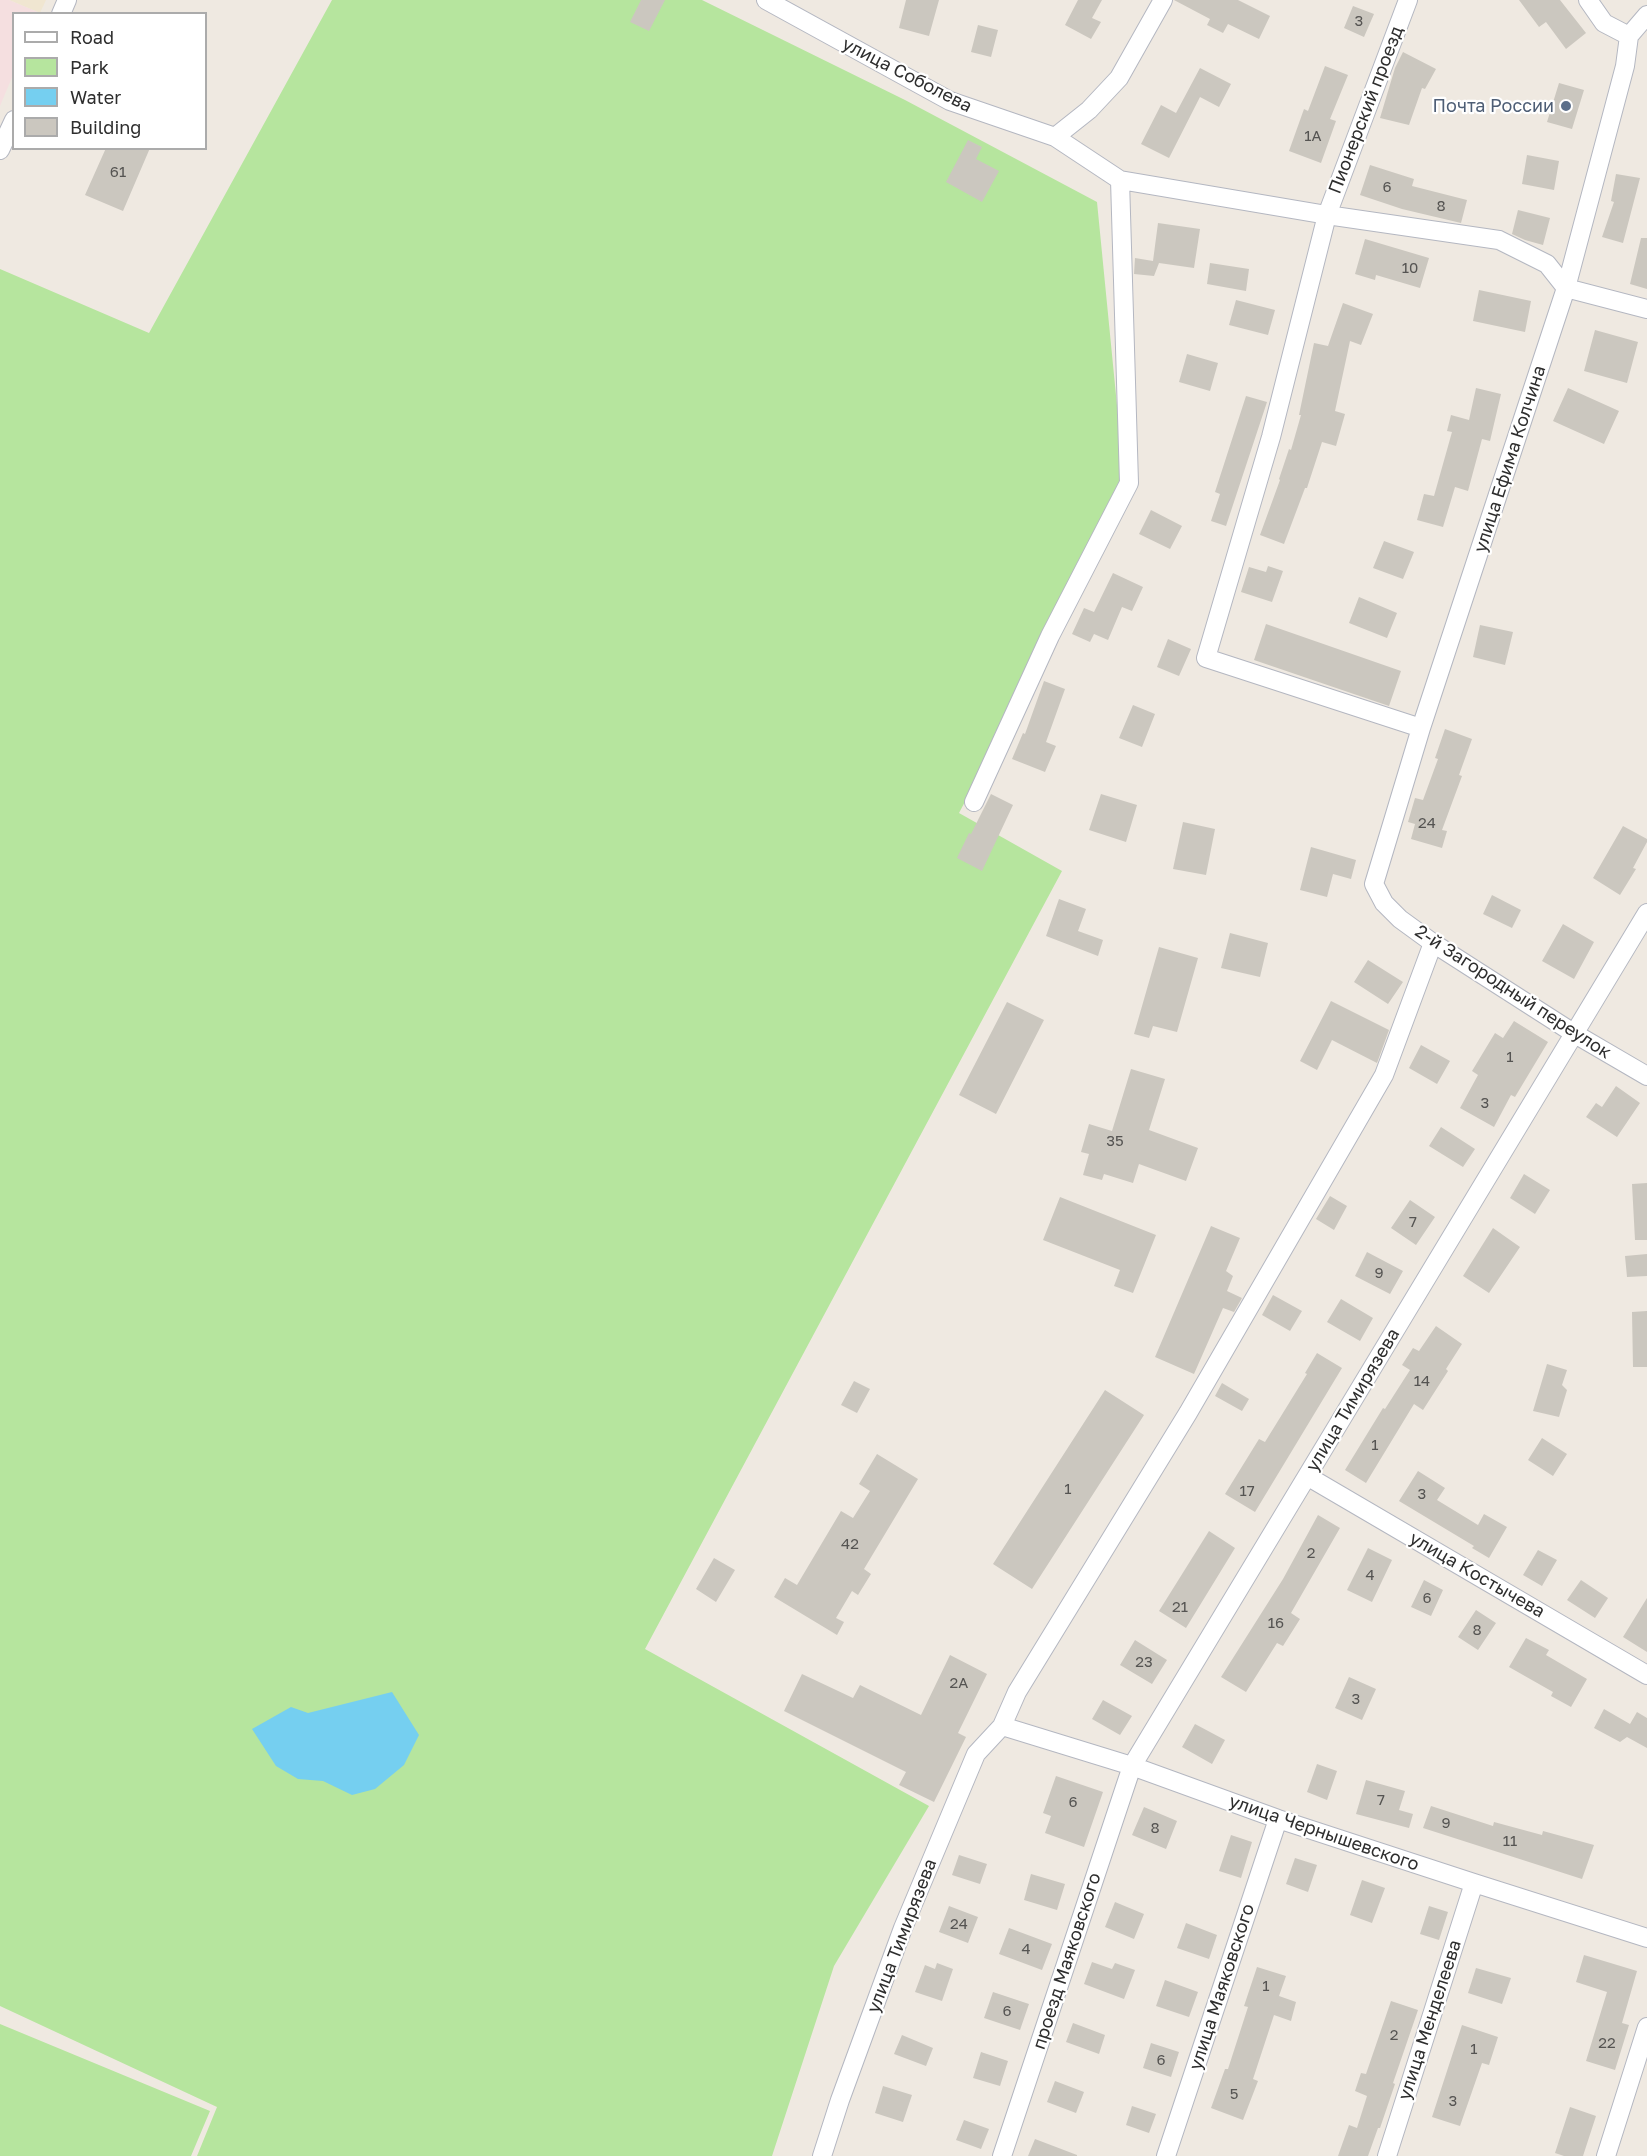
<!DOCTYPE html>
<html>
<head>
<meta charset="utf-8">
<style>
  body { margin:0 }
  #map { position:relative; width:1647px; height:2156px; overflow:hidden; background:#efe9e1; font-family:"Golos Text",sans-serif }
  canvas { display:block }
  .legend { position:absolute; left:12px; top:12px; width:195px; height:138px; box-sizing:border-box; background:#fff; border:2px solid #ababab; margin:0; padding:8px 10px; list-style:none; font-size:18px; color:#2e2e2e }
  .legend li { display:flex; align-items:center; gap:12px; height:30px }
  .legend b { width:30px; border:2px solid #ababab }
</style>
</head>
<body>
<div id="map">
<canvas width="1647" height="2156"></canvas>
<ul class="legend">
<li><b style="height:8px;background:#fff"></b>Road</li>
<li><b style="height:16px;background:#b6e59e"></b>Park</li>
<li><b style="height:16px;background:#75cff0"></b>Water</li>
<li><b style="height:16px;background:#cbc7bf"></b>Building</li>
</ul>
</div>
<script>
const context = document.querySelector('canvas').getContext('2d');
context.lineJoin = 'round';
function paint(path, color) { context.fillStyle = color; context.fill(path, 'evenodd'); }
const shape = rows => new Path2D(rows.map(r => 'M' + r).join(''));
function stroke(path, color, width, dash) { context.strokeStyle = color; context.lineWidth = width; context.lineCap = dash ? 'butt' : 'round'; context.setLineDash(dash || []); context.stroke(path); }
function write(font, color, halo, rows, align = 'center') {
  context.font = font + ' "Golos Text",sans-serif'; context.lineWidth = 4.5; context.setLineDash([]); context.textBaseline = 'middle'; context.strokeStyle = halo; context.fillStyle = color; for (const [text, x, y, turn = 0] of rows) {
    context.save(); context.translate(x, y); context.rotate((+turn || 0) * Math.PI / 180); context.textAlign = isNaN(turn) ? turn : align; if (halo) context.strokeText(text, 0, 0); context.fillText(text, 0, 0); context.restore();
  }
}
paint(shape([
  [9,0,46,0,40,13]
]), '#f0e6d1');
paint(shape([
  [0,0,9,0,40,13,14,14,13,75,0,106]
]), '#f5dfe0');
paint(shape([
  [332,0,702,0,905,100,1097,202,1126,497,959,813,1062,871,645,1649,929,1806,834,1966,772,2156,197,2156,217,2107,0,2006,0,269,149,333],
  [0,2024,210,2111,191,2156,0,2156]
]), '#b6e59e');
paint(shape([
  [392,1692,419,1735,404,1765,375,1789,352,1795,323,1781,298,1779,276,1766,252,1729,291,1707,308,1713]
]), '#75cff0');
paint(shape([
  [641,0,665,0,649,31,630,22],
  [906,0,939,0,929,36,899,28],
  [1078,0,1102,0,1092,18,1101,22,1091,39,1065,25],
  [1174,0,1238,0,1270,16,1259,39,1228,24,1223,33,1207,25,1210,19],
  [1519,0,1560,0,1586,33,1566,49,1546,22,1539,27],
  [1353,6,1374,14,1364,37,1344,28],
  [978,25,998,30,991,57,971,52],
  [1403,52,1436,69,1425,89,1422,88,1409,125,1380,118,1395,68],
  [1325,66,1348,75,1330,119,1336,121,1321,163,1289,151,1304,109,1308,111],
  [1200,68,1231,84,1219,107,1200,97,1169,158,1141,144,1161,105,1176,113],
  [1559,83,1584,90,1572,129,1547,122],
  [968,140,982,147,976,159,999,171,982,202,946,182],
  [106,148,150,148,123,211,85,195],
  [1527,155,1559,161,1554,190,1522,184],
  [1370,165,1414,179,1412,186,1467,200,1461,223,1402,209,1360,195],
  [1616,174,1640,178,1623,243,1602,237,1614,202,1611,201],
  [1518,210,1550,218,1543,245,1525,240,1512,234],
  [1158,223,1200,229,1194,268,1159,263,1154,276,1134,274,1135,258,1153,261],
  [1641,238,1647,238,1647,289,1630,284],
  [1365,239,1429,258,1420,288,1376,275,1375,280,1355,274],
  [1210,263,1249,269,1246,291,1207,284],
  [1479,290,1531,301,1525,332,1473,321],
  [1236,300,1275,310,1268,335,1229,325],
  [1343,303,1373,314,1361,345,1350,341,1335,411,1345,414,1336,446,1322,442,1307,488,1305,488,1284,544,1260,535,1280,480,1279,479,1289,449,1291,450,1301,415,1299,415,1314,343,1328,346],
  [1595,330,1638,342,1627,383,1584,371],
  [1187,354,1218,363,1210,391,1179,382],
  [1476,388,1501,394,1490,441,1482,439,1468,491,1455,487,1443,527,1417,520,1424,494,1434,496,1452,432,1447,431,1451,415,1469,420],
  [1568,388,1619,411,1604,444,1553,421],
  [1246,396,1267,402,1226,526,1211,521,1220,494,1215,492],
  [1151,510,1182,526,1170,549,1139,534],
  [1384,541,1414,552,1403,579,1373,568],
  [1268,566,1283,571,1272,602,1241,592,1249,567,1266,572],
  [1113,573,1143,587,1132,611,1122,607,1108,640,1094,634,1090,642,1072,634,1084,608,1094,612],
  [1359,597,1397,613,1387,638,1349,623],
  [1266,624,1401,671,1389,706,1254,660],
  [1480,625,1513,632,1505,665,1473,657],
  [1168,639,1191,649,1179,676,1157,667],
  [1044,681,1065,689,1046,742,1056,746,1045,772,1012,759,1023,733,1025,734],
  [1133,705,1155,714,1142,747,1119,738],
  [1445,729,1472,739,1459,775,1462,776,1442,830,1447,831,1442,848,1411,839,1415,824,1408,822,1415,798,1423,800,1438,759,1435,758],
  [991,794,1013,805,982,871,957,858,969,833,971,834],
  [1101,794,1137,805,1126,842,1089,830],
  [1183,822,1215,829,1206,875,1173,869],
  [1623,826,1647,839,1647,842,1633,868,1636,869,1620,895,1593,878],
  [1311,847,1356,860,1351,879,1333,874,1327,897,1300,890],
  [1492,895,1521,910,1512,928,1483,914],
  [1059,899,1086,909,1078,931,1103,940,1098,956,1046,936],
  [1563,924,1594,942,1574,979,1542,961],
  [1230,933,1268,943,1260,977,1221,968],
  [1159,947,1198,958,1177,1032,1153,1026,1149,1038,1134,1034],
  [1368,960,1403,982,1388,1004,1354,982],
  [1331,1001,1389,1030,1377,1063,1332,1040,1317,1070,1300,1061],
  [1007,1002,1044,1020,996,1114,959,1095],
  [1514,1021,1548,1042,1515,1097,1511,1095,1494,1127,1460,1108,1478,1075,1472,1071,1495,1033,1503,1038],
  [1421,1045,1450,1061,1437,1084,1409,1068],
  [1131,1069,1165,1079,1149,1130,1198,1148,1186,1181,1139,1164,1133,1183,1104,1174,1102,1180,1083,1175,1089,1154,1081,1152,1089,1124,1112,1131],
  [1616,1086,1640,1103,1617,1137,1586,1117,1596,1103,1602,1107],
  [1441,1127,1475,1149,1463,1167,1429,1146],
  [1524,1174,1550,1190,1535,1214,1510,1198],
  [1647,1183,1647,1240,1635,1240,1632,1184],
  [1330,1196,1347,1206,1334,1230,1316,1219],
  [1060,1197,1156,1235,1133,1293,1114,1286,1120,1270,1043,1240],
  [1410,1200,1435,1217,1416,1245,1391,1228],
  [1211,1226,1240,1238,1226,1271,1233,1276,1227,1291,1242,1298,1234,1312,1223,1308,1194,1374,1155,1357],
  [1493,1228,1520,1247,1489,1293,1463,1276],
  [1367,1252,1403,1271,1390,1294,1355,1276],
  [1647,1254,1647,1276,1627,1277,1625,1256],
  [1273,1295,1302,1311,1290,1331,1262,1315],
  [1341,1299,1373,1318,1360,1341,1327,1322],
  [1647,1311,1647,1367,1633,1367,1632,1312],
  [1436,1326,1462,1344,1446,1369,1448,1371,1423,1410,1414,1404,1366,1483,1345,1470,1383,1408,1385,1409,1410,1370,1402,1365,1413,1348,1419,1351],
  [1317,1353,1342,1368,1255,1512,1225,1494,1259,1439,1265,1442,1307,1374,1305,1373],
  [1547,1364,1567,1370,1562,1385,1567,1390,1559,1417,1533,1411],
  [854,1381,870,1389,857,1413,841,1405],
  [1222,1383,1249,1399,1242,1411,1215,1396],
  [1105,1390,1144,1415,1032,1589,993,1564],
  [1542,1438,1567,1454,1553,1476,1528,1460],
  [877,1454,918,1479,864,1569,871,1574,858,1595,852,1591,836,1618,844,1622,837,1635,774,1597,785,1578,797,1585,841,1511,853,1518,870,1491,859,1484],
  [1418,1471,1445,1488,1437,1500,1478,1525,1484,1514,1507,1527,1489,1558,1472,1548,1474,1546,1399,1501],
  [1318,1515,1340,1528,1291,1613,1300,1619,1283,1646,1277,1643,1246,1692,1221,1677,1283,1579],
  [1209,1531,1235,1548,1186,1628,1159,1611],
  [1368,1548,1392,1560,1372,1602,1347,1590],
  [1538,1550,1557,1560,1542,1586,1523,1575],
  [714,1558,735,1570,716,1602,696,1589],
  [1424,1580,1443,1590,1431,1616,1411,1607],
  [1581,1580,1608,1598,1595,1618,1567,1600],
  [1647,1598,1647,1652,1623,1637],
  [1476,1610,1496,1623,1478,1650,1458,1637],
  [1526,1638,1549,1650,1546,1655,1587,1679,1571,1707,1551,1696,1553,1692,1509,1667],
  [1135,1640,1167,1660,1152,1684,1120,1665],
  [950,1655,987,1674,958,1733,966,1737,934,1802,899,1785,906,1772,784,1711,802,1674,853,1698,860,1685,921,1715],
  [1349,1677,1376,1689,1362,1720,1335,1708],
  [1103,1700,1132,1716,1120,1735,1092,1719],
  [1604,1709,1630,1724,1637,1712,1647,1718,1647,1748,1627,1737,1620,1742,1594,1728],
  [1195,1724,1225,1740,1212,1764,1182,1747],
  [1317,1764,1337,1771,1327,1800,1307,1792],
  [1056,1776,1103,1792,1084,1847,1045,1833,1051,1816,1043,1813],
  [1366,1780,1405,1791,1399,1810,1413,1814,1409,1828,1356,1814],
  [1431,1806,1493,1826,1494,1822,1542,1835,1543,1831,1594,1845,1582,1879,1423,1828],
  [1144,1807,1177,1821,1166,1849,1132,1835],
  [1231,1835,1252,1842,1241,1878,1219,1871],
  [959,1855,987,1864,980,1884,952,1875],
  [1295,1858,1317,1865,1308,1892,1286,1884],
  [1031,1874,1065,1884,1057,1910,1024,1900],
  [1362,1880,1385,1888,1372,1923,1350,1915],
  [1115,1902,1144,1914,1134,1939,1105,1927],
  [949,1906,978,1917,968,1943,939,1932],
  [1429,1906,1448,1912,1439,1940,1420,1934],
  [1186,1923,1217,1935,1209,1959,1177,1948],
  [1009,1928,1052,1944,1042,1970,999,1954],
  [1584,1955,1637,1971,1622,2023,1629,2025,1615,2070,1586,2061,1607,1992,1576,1982],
  [1092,1962,1112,1969,1115,1963,1135,1970,1124,1999,1084,1984],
  [937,1963,953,1969,942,2001,915,1992,925,1965,935,1969],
  [1257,1967,1286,1976,1279,1996,1296,2002,1291,2021,1274,2015,1253,2079,1258,2081,1243,2120,1211,2108,1225,2069,1228,2069,1248,2007,1244,2006],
  [1476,1968,1511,1978,1502,2004,1468,1993],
  [1165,1980,1198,1992,1189,2017,1156,2006],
  [993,1992,1029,2004,1020,2030,984,2018],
  [1391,2001,1418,2010,1393,2083,1395,2084,1380,2128,1378,2128,1368,2156,1338,2156,1349,2125,1357,2128,1367,2096,1355,2091,1361,2073,1366,2074],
  [1073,2023,1105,2035,1099,2054,1066,2042],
  [1462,2025,1498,2037,1489,2065,1482,2063,1460,2126,1432,2117],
  [902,2035,933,2048,926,2066,894,2054],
  [1151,2043,1179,2052,1171,2077,1143,2068],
  [981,2052,1008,2061,1000,2086,973,2078],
  [1055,2081,1084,2092,1076,2113,1047,2102],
  [883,2086,912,2095,903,2122,875,2113],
  [1132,2106,1156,2114,1149,2133,1126,2125],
  [1570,2107,1596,2116,1583,2156,1564,2156,1555,2153],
  [964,2120,989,2129,981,2149,956,2140],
  [1035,2139,1077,2155,1077,2156,1028,2156]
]), '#cbc7bf');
const minor = shape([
  [766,0,950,101,1055,137,1120,180,1327,215,1499,240,1547,264,1566,288],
  [1408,0,1327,215,1271,437,1206,658,1421,728],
  [1588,0,1604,23,1629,36],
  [61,14,67,0],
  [1647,15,1629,36,1625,66,1566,288,1421,728,1374,884,1384,903,1400,919,1433,943,1575,1034,1647,1076],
  [1055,137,1089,110,1119,78,1163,0],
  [0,150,14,120],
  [1566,288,1647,309],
  [974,802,1050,636,1129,483,1120,180],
  [1307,1476,1647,1675],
  [1002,1726,1132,1766,1278,1819,1474,1883,1647,1938],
  [822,2156,840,2100,903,1928,976,1754,1002,1726,1017,1692,1188,1413,1384,1075,1433,943],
  [1002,2156,1132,1766,1647,913],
  [1166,2156,1278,1819],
  [1387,2156,1474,1883],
  [1606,2156,1647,2027]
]);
stroke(minor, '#b4b7c1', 20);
stroke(minor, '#fff', 18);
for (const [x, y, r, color] of [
  [1566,106,6,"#5c6f8a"]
]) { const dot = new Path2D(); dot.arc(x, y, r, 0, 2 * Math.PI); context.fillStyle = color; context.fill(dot); stroke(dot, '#fff', 2); }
write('15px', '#555452', null, [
  ["3",1359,21],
  ["1А",1313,136],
  ["61",118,172],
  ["6",1387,187],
  ["8",1441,206],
  ["10",1410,268],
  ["24",1427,823],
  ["1",1510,1057],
  ["3",1485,1103],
  ["35",1115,1141],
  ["7",1413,1222],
  ["9",1379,1273],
  ["14",1422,1381],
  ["1",1375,1445],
  ["1",1068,1489],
  ["17",1247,1491],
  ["3",1422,1494],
  ["42",850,1544],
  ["2",1311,1553],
  ["4",1370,1575],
  ["6",1427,1598],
  ["21",1180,1607],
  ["16",1276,1623],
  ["8",1477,1630],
  ["23",1144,1662],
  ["2А",959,1683],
  ["3",1356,1699],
  ["7",1381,1800],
  ["6",1073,1802],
  ["9",1446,1823],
  ["8",1155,1828],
  ["11",1510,1841],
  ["24",959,1924],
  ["4",1026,1949],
  ["1",1266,1986],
  ["6",1007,2011],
  ["2",1394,2035],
  ["22",1607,2043],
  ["1",1474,2049],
  ["6",1161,2060],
  ["5",1234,2094],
  ["3",1453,2101]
]);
write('18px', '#2e2e2e', '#fff', [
  ["улица Соболева",907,75,27],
  ["Пионерский проезд",1366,110,-69],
  ["улица Ефима Колчина",1510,459,-72],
  ["2-й Загородный переулок",1513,992,33],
  ["улица Тимирязева",1353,1400,-59],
  ["улица Костычева",1477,1575,30],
  ["улица Чернышевского",1324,1833,19],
  ["улица Тимирязева",902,1936,-69],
  ["проезд Маяковского",1067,1961,-72],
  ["улица Маяковского",1222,1987,-72],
  ["улица Менделеева",1430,2020,-72]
]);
write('18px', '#4e5e75', '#fff', [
  ["Почта России",1554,106]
], 'right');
</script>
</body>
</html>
